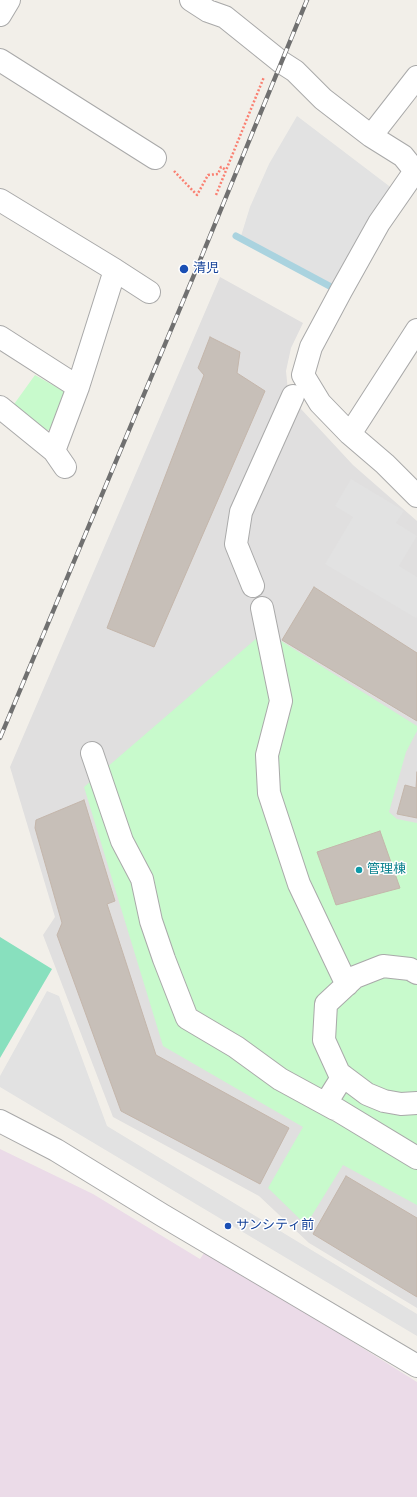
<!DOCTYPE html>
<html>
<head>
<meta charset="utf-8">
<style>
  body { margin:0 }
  canvas { display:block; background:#f2efe9 }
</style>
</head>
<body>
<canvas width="417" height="1497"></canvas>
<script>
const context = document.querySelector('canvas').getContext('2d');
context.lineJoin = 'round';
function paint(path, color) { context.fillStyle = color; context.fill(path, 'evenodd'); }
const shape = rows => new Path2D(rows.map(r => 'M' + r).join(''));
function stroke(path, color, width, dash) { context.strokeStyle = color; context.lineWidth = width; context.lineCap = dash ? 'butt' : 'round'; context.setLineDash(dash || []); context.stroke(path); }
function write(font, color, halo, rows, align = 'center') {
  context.font = font + ' "Nunito Sans","Noto Sans JP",sans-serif'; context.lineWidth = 3; context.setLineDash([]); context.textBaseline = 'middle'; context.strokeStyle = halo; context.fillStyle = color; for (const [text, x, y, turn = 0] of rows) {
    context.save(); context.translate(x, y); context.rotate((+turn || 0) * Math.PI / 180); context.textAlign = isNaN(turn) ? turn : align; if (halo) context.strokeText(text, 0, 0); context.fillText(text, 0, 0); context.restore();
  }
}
paint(shape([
  [220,277,303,323,291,348,286,371,288,391,301,409,353,465,417,521,417,1308,309,1243,259,1196,113,1117,43,935,55,917,10,767]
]), '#e0dfdf');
paint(shape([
  [0,1149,93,1194,200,1259,206,1250,417,1382,417,1497,0,1497]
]), '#ebdbe8');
paint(shape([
  [35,375,65,392,51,430,42,430,12,407],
  [265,631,417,726,417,731,406,752,389,812,397,819,417,823,417,1205,343,1165,306,1225,268,1188,303,1127,163,1046,84,787]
]), '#c8facc');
paint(shape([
  [0,937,52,969,0,1058]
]), '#88e0be');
paint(shape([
  [297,116,393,189,337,288,241,236,250,207,269,164],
  [351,479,404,511,396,523,417,536,399,566,417,577,417,616,416,618,325,564,353,517,335,506],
  [47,991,59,996,107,1126,417,1314,417,1336,0,1087,0,1076]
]), '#e2e2e2');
stroke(shape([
  [236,236,335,289]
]), '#aad3df', 7);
const building = shape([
  [210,337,240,352,237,373,265,391,154,647,107,628,204,375,198,368,210,337],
  [314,587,417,653,417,721,282,640,314,587],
  [417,772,417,818,397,814,405,785,416,788,417,772],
  [84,800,115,901,107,904,156,1055,289,1128,260,1184,121,1111,57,935,62,923,35,828,36,820,84,800],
  [380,831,400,888,336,905,317,852,380,831],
  [346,1176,417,1218,417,1297,313,1234,346,1176]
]);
paint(building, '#c7bfb8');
stroke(building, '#c4b6ab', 1);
const minor = shape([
  [191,0,208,11,225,17,281,62,295,71,323,99,371,136,403,156,415,171,379,223,341,291,311,347,303,375,320,403,350,434,385,464,417,496],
  [0,15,9,0],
  [0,60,155,158],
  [371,136,417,77],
  [0,200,115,270,149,292],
  [0,337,78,387],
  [0,407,54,451,65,467],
  [350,434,417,330],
  [54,451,78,387,115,270],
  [253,586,236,544,241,512,293,396],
  [262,608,281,701,267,755,269,793,299,884,347,985],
  [92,753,122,841,142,879,151,921,164,959,187,1018,236,1047,280,1079,335,1109],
  [417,973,410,969,383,966,355,977,326,1004,324,1040,339,1073,367,1094,384,1101,401,1104,417,1103],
  [343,1076,326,1103,417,1158],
  [0,1121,56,1150,162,1215,417,1366]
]);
stroke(minor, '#a9a9a9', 24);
stroke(shape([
  [174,171,197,195,208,175,218,174,221,167,226,170],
  [216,195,264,77]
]), '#fa8072', 2.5, [2, 2]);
stroke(minor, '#fff', 22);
const rail = shape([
  [0,738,194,275,307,0]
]);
stroke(rail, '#707070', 4.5);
stroke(rail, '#fff', 3, [9]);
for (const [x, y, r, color] of [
  [184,269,5,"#1a4fb4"],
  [359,870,4,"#0f9aa8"],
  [228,1226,4,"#1a4fb4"]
]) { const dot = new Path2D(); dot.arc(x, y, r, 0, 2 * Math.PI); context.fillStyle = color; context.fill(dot); stroke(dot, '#fff', 1.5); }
write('13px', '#164399', '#fff', [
  ["清児",193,269],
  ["サンシティ前",236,1226]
], 'left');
write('13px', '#0d838f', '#fff', [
  ["管理棟",367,870]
], 'left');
</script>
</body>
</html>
